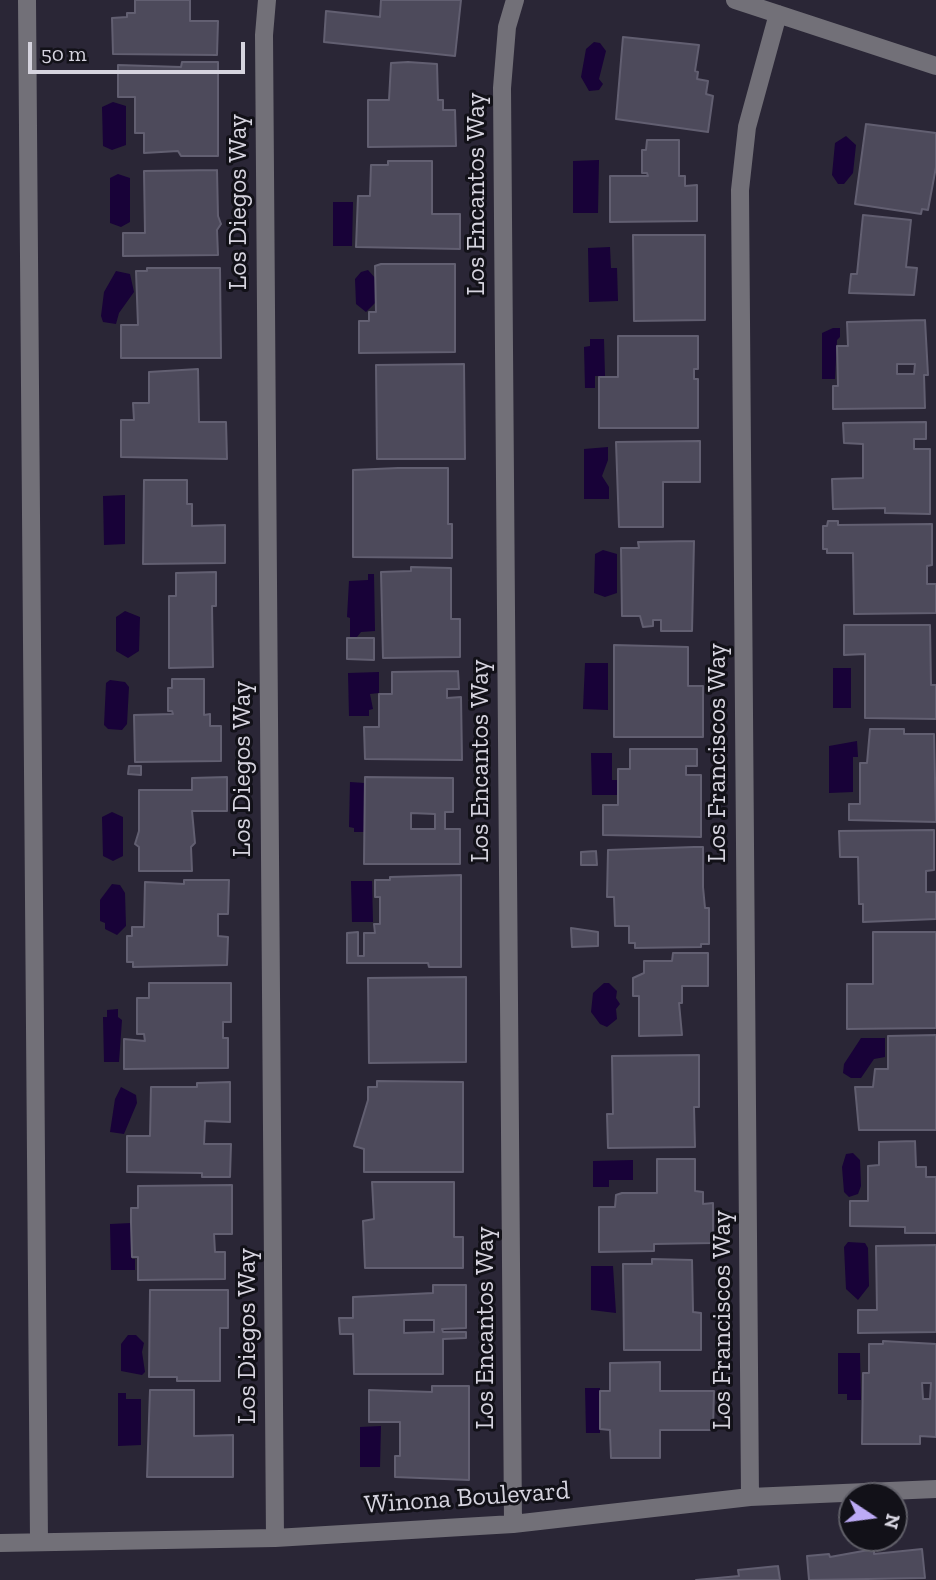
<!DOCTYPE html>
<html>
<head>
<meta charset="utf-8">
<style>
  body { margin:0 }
  #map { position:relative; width:936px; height:1580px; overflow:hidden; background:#2a2636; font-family:"Zilla Slab",serif }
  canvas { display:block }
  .north { position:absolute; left:838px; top:1482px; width:70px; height:70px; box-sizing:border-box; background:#121118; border:2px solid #605f68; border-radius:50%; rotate:103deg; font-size:19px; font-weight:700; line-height:28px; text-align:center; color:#d6d4df }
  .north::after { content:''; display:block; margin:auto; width:24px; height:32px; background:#bcaaf5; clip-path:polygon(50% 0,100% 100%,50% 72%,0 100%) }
  .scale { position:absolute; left:28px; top:42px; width:217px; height:32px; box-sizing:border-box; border:4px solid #d6d4df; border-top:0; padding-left:9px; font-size:21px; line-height:24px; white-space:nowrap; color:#d6d4df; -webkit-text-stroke:5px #121118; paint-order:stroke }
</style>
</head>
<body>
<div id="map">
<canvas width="936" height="1580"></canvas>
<div class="north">N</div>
<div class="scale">50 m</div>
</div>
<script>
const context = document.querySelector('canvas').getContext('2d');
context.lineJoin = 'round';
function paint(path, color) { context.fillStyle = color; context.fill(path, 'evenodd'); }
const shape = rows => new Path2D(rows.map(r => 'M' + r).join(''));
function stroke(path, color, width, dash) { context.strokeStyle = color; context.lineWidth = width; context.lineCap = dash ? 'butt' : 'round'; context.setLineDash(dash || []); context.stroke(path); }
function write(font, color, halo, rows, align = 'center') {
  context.font = font + ' "Zilla Slab",serif'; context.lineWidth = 6; context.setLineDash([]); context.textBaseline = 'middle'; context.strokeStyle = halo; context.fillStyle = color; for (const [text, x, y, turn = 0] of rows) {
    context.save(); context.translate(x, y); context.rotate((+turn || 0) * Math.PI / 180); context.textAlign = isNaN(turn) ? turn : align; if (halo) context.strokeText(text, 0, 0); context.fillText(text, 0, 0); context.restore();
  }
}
paint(shape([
  [594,42,600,43,606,51,599,79,603,84,599,90,589,91,581,77,586,49],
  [113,102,126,106,126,145,112,150,103,146,102,107],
  [846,136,856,145,853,173,844,184,838,184,832,175,835,143],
  [599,160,598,213,573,213,573,161],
  [118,174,130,178,130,222,121,227,110,223,110,178],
  [333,202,353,202,352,246,333,246],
  [610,247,611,268,617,268,618,301,589,302,588,248],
  [368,270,376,279,376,302,366,312,356,304,355,279,361,272],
  [116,271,130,274,134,292,119,313,116,324,103,322,101,316,104,292],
  [833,328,840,328,840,337,837,340,835,379,822,379,822,333],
  [590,339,604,339,605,376,595,376,595,388,585,388,584,347,590,346],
  [608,447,608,460,602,476,609,487,609,499,584,499,584,449],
  [125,495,125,544,104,545,103,496],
  [603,550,617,554,617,593,605,597,594,593,595,554],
  [368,574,374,574,375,631,361,632,357,637,350,637,350,618,347,617,349,581,368,580],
  [125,611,140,617,139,651,128,658,116,651,116,617],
  [585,663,608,663,608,710,583,709],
  [833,668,851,668,851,708,833,708],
  [379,672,379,693,370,694,373,709,369,710,369,716,349,716,348,673],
  [110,680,125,682,129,687,127,724,122,730,108,729,104,725,106,683],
  [857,741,858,757,853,757,853,792,829,793,829,746],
  [591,753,612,753,612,780,618,780,618,795,592,795],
  [350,782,365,783,365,832,354,832,354,828,349,827],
  [112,812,123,817,123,856,113,861,103,856,102,817],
  [351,881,372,881,373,922,352,922],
  [112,884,120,885,125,893,126,926,117,935,105,929,105,923,100,921,100,900],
  [604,983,609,983,617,991,616,998,620,1004,616,1009,617,1019,607,1027,600,1024,591,1012,593,993],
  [118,1009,118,1017,122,1020,119,1062,104,1062,103,1017,107,1017,107,1010],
  [861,1038,885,1038,885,1057,874,1059,861,1078,851,1078,843,1073,844,1064],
  [121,1087,136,1095,137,1103,124,1134,110,1132,115,1099],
  [853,1153,860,1160,861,1186,858,1194,849,1197,844,1192,842,1167,846,1154],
  [633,1160,633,1180,609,1180,609,1187,593,1187,593,1161],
  [131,1223,132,1259,135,1259,135,1270,111,1270,110,1224],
  [848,1242,865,1243,868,1248,869,1286,858,1300,846,1289,844,1247],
  [591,1266,613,1266,616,1313,591,1310],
  [128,1335,136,1335,144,1343,142,1352,145,1372,142,1375,121,1371,121,1344],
  [838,1353,860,1353,861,1400,847,1400,847,1394,838,1394],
  [585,1388,600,1388,600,1433,586,1433],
  [118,1393,126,1393,126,1399,141,1399,141,1445,118,1446],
  [381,1426,380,1467,360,1467,360,1427]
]), '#180238');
const building = shape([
  [135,0,190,0,190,21,218,21,217,55,113,54,112,18,127,17,127,13,135,13,135,0],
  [381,0,461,0,455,56,324,42,326,11,380,17,381,0],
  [623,37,699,45,695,71,698,72,697,79,708,81,706,94,713,96,708,132,616,119,623,37],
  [182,62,218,62,218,156,181,156,178,151,144,153,144,133,135,133,135,97,118,97,118,65,181,67,182,62],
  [408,62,437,64,438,100,443,100,443,110,455,110,456,146,368,147,368,100,389,100,391,63,408,62],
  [866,124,936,133,936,167,928,210,922,209,921,214,855,204,866,124],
  [647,140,679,140,679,176,685,176,685,186,697,185,697,221,610,222,610,176,648,176,647,173,642,173,642,150,646,150,647,140],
  [388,161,432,161,432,214,460,214,460,249,356,247,358,196,370,196,371,165,388,165,388,161],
  [217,170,218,216,221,224,217,230,218,255,123,256,123,233,145,233,144,171,217,170],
  [863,215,911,220,906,267,917,268,914,295,849,293,851,274,857,274,863,215],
  [633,235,705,235,705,320,634,321,633,235],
  [381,264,455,264,455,352,359,353,359,321,369,321,369,312,376,312,375,266,381,264],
  [147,268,220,268,221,358,121,358,121,325,138,325,136,271,147,271,147,268],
  [925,320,928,375,924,375,925,408,833,409,833,386,838,386,837,346,848,346,847,322,925,320],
  [897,364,915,364,914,374,897,374,897,364],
  [618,336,698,336,698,369,694,369,694,379,698,379,698,428,599,428,599,377,618,377,618,336],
  [464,364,465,459,377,459,376,365,464,364],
  [198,369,199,422,226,422,227,459,121,457,121,420,134,420,133,403,149,403,149,372,198,369],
  [926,422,926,439,914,439,914,449,930,449,930,514,885,513,885,508,833,509,832,479,863,478,863,444,844,443,843,423,926,422],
  [700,441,700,482,663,482,663,527,619,527,616,442,700,441],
  [398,468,448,468,448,524,452,524,452,558,353,557,353,470,398,468],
  [144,480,187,480,187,504,192,504,192,526,225,525,225,563,143,564,144,480],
  [828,521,838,521,838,525,932,524,932,565,927,566,927,584,936,584,936,613,854,614,853,553,827,553,827,549,823,549,823,526,827,526,828,521],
  [694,541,692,631,661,631,661,620,653,620,653,626,643,627,640,616,622,616,621,548,639,548,638,542,694,541],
  [411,567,451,568,451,619,460,619,460,657,383,658,381,572,411,571,411,567],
  [216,572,216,606,212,606,213,667,169,668,169,596,176,596,176,573,216,572],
  [844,625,930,625,931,685,936,685,936,719,865,718,865,654,844,655,844,625],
  [347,638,374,638,374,660,347,659,347,638],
  [614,645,688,647,688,686,703,686,703,737,614,737,614,645],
  [458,671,459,689,447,689,447,698,461,697,462,760,365,759,364,727,379,727,379,694,392,694,392,672,458,671],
  [172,679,204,679,204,715,210,714,210,726,221,726,221,761,135,762,134,715,173,714,172,711,168,711,168,688,172,688,172,679],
  [870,729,904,729,904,734,934,734,936,822,849,820,849,804,860,804,860,763,867,763,870,729],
  [630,749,697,749,697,766,686,766,686,775,701,775,701,837,603,835,603,805,618,805,618,769,630,769,630,749],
  [129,766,141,766,141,775,128,774,129,766],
  [227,777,227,811,192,811,195,843,191,847,192,871,139,871,139,847,135,844,139,831,139,790,192,790,192,778,227,777],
  [365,777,453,778,453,812,445,812,445,829,460,829,460,864,364,864,365,777],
  [411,813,435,814,435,829,411,829,411,813],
  [934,830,934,870,926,871,926,892,936,892,936,919,863,922,863,904,859,904,858,857,840,857,839,831,934,830],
  [694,847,703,847,703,887,705,908,709,908,709,944,701,944,701,947,635,948,635,943,629,943,629,926,615,926,614,897,607,897,608,850,694,847],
  [596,851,597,865,581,865,581,852,596,851],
  [461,875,461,967,429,967,428,963,347,963,347,933,358,932,358,956,364,956,364,933,375,933,374,924,380,924,380,897,375,897,375,880,390,880,390,877,461,875],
  [184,880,229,880,228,914,218,914,218,936,228,937,227,965,133,967,133,962,127,962,127,936,132,936,132,927,144,927,145,882,184,884,184,880],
  [571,928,598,932,598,946,572,947,571,928],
  [873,932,936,932,936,1028,847,1029,847,984,873,984,873,932],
  [673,953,708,953,708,986,682,986,682,1003,679,1003,682,1035,639,1036,639,996,633,996,633,978,644,973,644,961,672,961,673,953],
  [466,977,466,1062,369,1063,368,978,466,977],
  [149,983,231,983,231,1022,223,1022,223,1038,228,1038,228,1068,124,1069,124,1039,145,1041,144,1034,137,1034,137,998,149,998,149,983],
  [936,1035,936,1130,859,1130,855,1087,873,1087,875,1069,888,1069,888,1036,936,1035],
  [699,1055,699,1107,694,1107,695,1147,608,1148,607,1114,613,1114,612,1056,699,1055],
  [377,1081,463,1082,463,1172,364,1172,364,1149,354,1146,368,1100,368,1087,377,1087,377,1081],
  [230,1082,230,1122,205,1121,204,1144,231,1144,230,1177,202,1177,202,1173,127,1172,127,1136,150,1136,151,1087,197,1087,197,1083,230,1082],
  [915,1141,916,1167,926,1167,926,1177,936,1177,936,1233,905,1233,905,1227,850,1226,850,1201,868,1201,868,1166,879,1165,879,1142,915,1141],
  [657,1159,695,1159,695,1191,703,1192,703,1204,713,1203,713,1243,654,1244,654,1251,599,1252,599,1207,615,1207,616,1195,622,1193,657,1193,657,1159],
  [372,1182,454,1182,454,1237,463,1237,463,1268,365,1268,363,1221,374,1219,372,1182],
  [232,1185,232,1234,214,1234,215,1252,225,1252,225,1279,138,1280,138,1257,132,1257,131,1223,131,1208,138,1208,138,1186,232,1185],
  [936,1245,936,1332,858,1333,858,1310,877,1310,876,1246,936,1245],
  [652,1259,692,1260,693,1312,701,1313,701,1350,624,1350,623,1264,652,1264,652,1259],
  [433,1285,466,1285,466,1328,442,1329,443,1332,466,1332,466,1338,443,1339,443,1374,354,1374,353,1334,340,1334,339,1318,353,1318,353,1297,433,1293,433,1285],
  [404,1320,434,1320,434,1332,404,1333,404,1320],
  [150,1290,228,1290,228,1328,220,1328,220,1381,177,1381,177,1377,149,1377,150,1290],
  [883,1341,936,1344,936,1437,920,1436,920,1444,862,1444,863,1373,869,1373,869,1344,883,1344,883,1341],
  [922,1383,931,1383,930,1399,923,1399,922,1383],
  [660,1362,660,1391,714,1391,713,1430,660,1430,660,1458,611,1458,610,1430,600,1429,600,1391,610,1391,610,1363,660,1362],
  [432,1386,469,1386,469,1480,395,1477,395,1456,400,1456,400,1422,369,1422,369,1390,432,1392,432,1386],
  [150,1390,194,1390,194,1436,233,1435,233,1477,147,1477,150,1390],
  [874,1549,874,1554,922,1549,925,1578,809,1580,807,1556,829,1554,830,1557,874,1549],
  [778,1566,780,1580,696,1580,739,1576,738,1570,778,1566]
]);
paint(building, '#4d4a5b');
stroke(building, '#625f71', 2);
stroke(shape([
  [27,0,39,1542],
  [267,0,264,35,275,1538],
  [735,0,936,66],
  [750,1497,740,190,747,127,778,14],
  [513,1524,502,88,507,27,515,0],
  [0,1543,275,1538,513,1524,750,1497,936,1489]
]), '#727078', 18);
write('26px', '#d6d4df', '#121118', [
  ["Los Encantos Way",477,194,-90],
  ["Los Diegos Way",239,202,-90],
  ["Los Franciscos Way",718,753,-90],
  ["Los Encantos Way",481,761,-90],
  ["Los Diegos Way",243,769,-90],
  ["Los Franciscos Way",723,1320,-90],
  ["Los Encantos Way",486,1328,-90],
  ["Los Diegos Way",248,1336,-90],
  ["Winona Boulevard",467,1498,-4]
]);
</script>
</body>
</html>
